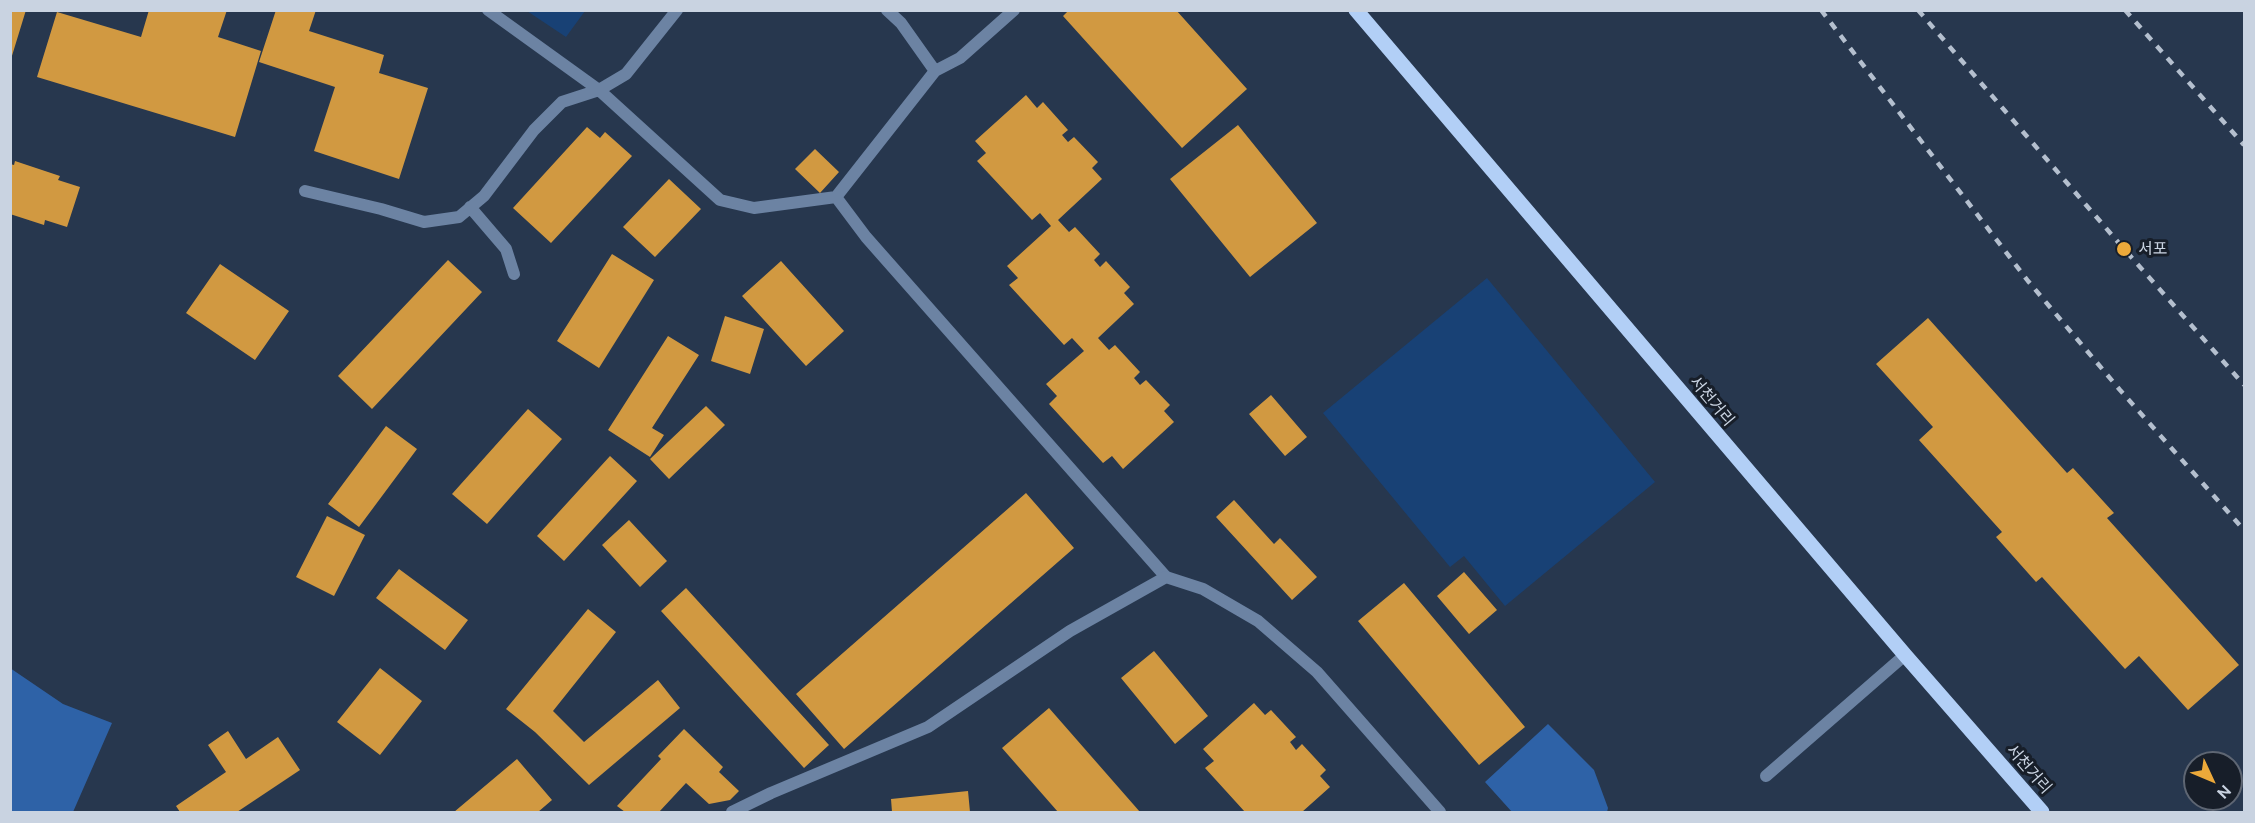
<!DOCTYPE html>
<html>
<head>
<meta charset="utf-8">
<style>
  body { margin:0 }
  #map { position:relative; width:2255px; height:823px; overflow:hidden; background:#27374e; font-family:Ubuntu,sans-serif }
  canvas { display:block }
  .frame { position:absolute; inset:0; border:12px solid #c9d3e1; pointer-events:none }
  .north { position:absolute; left:2183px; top:751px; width:60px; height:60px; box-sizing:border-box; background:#171e29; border:2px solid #5e6673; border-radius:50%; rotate:134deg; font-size:16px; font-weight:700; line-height:24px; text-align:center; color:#c9d3e1 }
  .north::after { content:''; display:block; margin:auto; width:21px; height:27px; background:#eca93a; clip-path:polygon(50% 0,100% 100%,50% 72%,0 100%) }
</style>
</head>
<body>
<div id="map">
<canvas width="2255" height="823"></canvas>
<div class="frame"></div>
<div class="north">N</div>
</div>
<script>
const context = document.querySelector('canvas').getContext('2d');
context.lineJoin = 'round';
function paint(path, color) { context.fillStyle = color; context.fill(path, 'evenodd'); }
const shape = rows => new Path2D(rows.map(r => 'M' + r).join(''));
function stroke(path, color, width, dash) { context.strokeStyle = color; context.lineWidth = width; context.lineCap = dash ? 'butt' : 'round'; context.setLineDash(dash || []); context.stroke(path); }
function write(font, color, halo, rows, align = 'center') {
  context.font = font + ' Ubuntu,"Noto Sans KR",sans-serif'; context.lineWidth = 6; context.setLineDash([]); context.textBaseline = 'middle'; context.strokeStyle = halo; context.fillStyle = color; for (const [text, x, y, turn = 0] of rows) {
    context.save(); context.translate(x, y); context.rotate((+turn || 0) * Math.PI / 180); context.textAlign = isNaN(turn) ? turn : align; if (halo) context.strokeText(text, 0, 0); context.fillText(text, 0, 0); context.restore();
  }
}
paint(shape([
  [527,11,585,11,566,37],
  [1487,278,1655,482,1505,606,1464,556,1450,567,1323,413]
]), '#184175');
paint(shape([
  [10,668,63,704,112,723,73,812,11,812],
  [1548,724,1594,770,1608,808,1607,812,1512,812,1485,782]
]), '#2e62a7');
paint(shape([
  [10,10,26,10,11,59,10,59],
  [149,10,227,10,218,37,261,51,235,137,37,77,57,12,141,37],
  [276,10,316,10,309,31,384,55,379,73,428,88,399,179,314,151,335,87,259,62],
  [1069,10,1176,10,1247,89,1182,148,1063,16],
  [1026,95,1037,108,1043,102,1068,130,1062,135,1068,142,1074,137,1098,162,1092,168,1102,179,1058,220,1069,232,1075,227,1100,254,1094,260,1100,267,1106,261,1130,287,1124,293,1134,304,1098,338,1109,350,1115,345,1140,372,1134,378,1140,385,1146,380,1170,405,1164,411,1174,422,1123,469,1112,456,1103,463,1049,404,1057,396,1046,384,1084,351,1072,338,1064,345,1009,285,1018,278,1007,266,1051,226,1040,213,1032,220,977,161,986,153,975,141],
  [1238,125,1317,223,1250,277,1170,179],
  [587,127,600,138,605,132,632,156,551,243,513,208],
  [815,149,839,172,820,193,795,169],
  [15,161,60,176,58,180,80,187,67,227,45,220,44,225,10,214,10,164,14,165],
  [669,179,701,209,655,257,623,227],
  [612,254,654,280,599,368,557,341],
  [448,260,482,292,372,409,338,376],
  [781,261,844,331,806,366,742,296],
  [220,264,289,311,255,360,186,313],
  [725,316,764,329,750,374,711,361],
  [1928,318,2067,473,2073,468,2114,513,2107,518,2239,665,2188,710,2139,656,2125,669,2042,577,2036,582,1996,537,2002,532,1919,440,1933,427,1876,364],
  [668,336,699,355,652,428,664,435,650,457,608,430],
  [1271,395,1307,437,1285,456,1249,414],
  [706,406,725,425,669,479,650,459],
  [528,409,562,439,487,524,452,494],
  [386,426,417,449,359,527,328,504],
  [610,456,637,481,564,561,537,536],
  [1026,493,1074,548,844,749,796,694],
  [1234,500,1274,544,1280,538,1317,577,1292,600,1216,517],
  [327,516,365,535,334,596,296,577],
  [629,520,667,561,640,587,602,545],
  [399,569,468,620,445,650,376,598],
  [1464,572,1497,610,1469,634,1437,596],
  [1404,583,1525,727,1479,765,1358,621],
  [686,588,829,745,804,768,661,611],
  [588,609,616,632,553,711,584,742,658,680,680,708,589,785,535,732,506,709],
  [1154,651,1208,716,1175,744,1121,678],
  [380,668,422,701,380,755,337,722],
  [1254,703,1265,715,1271,710,1296,737,1290,742,1296,750,1302,744,1326,770,1320,776,1330,787,1302,812,1245,812,1205,768,1214,761,1203,749],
  [1049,708,1140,812,1058,812,1002,748],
  [684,729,723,767,719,772,739,791,730,800,709,804,686,783,659,812,625,812,617,806,661,759,658,756],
  [228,731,246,759,278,737,300,770,237,812,180,812,176,806,226,772,208,745],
  [517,759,552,800,538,812,454,812],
  [968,791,970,812,892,812,891,799]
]), '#d19941');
stroke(shape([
  [488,10,599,90,720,200,754,208,836,197],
  [887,10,901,23,935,71],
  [1014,10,960,58,935,71,836,197,866,237,1166,577],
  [305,191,381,209,424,222,459,217,484,196,534,130,562,102,599,90,626,74,677,10],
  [470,207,506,249,514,274],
  [1766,776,1905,655]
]), '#6c83a3', 12);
stroke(shape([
  [732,812,771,793,928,727,1070,631,1166,577,1203,589,1258,621,1317,672,1440,812]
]), '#6c83a3', 12);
stroke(shape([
  [1356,10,1905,655,2042,812]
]), '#b2cff6', 15);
stroke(shape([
  [1821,10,2028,281,2120,390,2244,530],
  [1918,10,2124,249,2244,385],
  [2125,10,2244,145]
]), '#b4bfce', 4.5, [8, 8]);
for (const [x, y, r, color] of [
  [2124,249,8,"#eca93a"]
]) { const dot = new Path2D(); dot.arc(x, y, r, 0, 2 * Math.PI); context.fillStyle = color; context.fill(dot); stroke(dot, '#171e29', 2); }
write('16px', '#c9d3e1', '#171e29', [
  ["서포",2138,249]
], 'left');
write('16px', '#c9d3e1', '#171e29', [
  ["서천거리",1712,401,50],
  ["서천거리",2029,769,49]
]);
</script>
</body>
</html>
